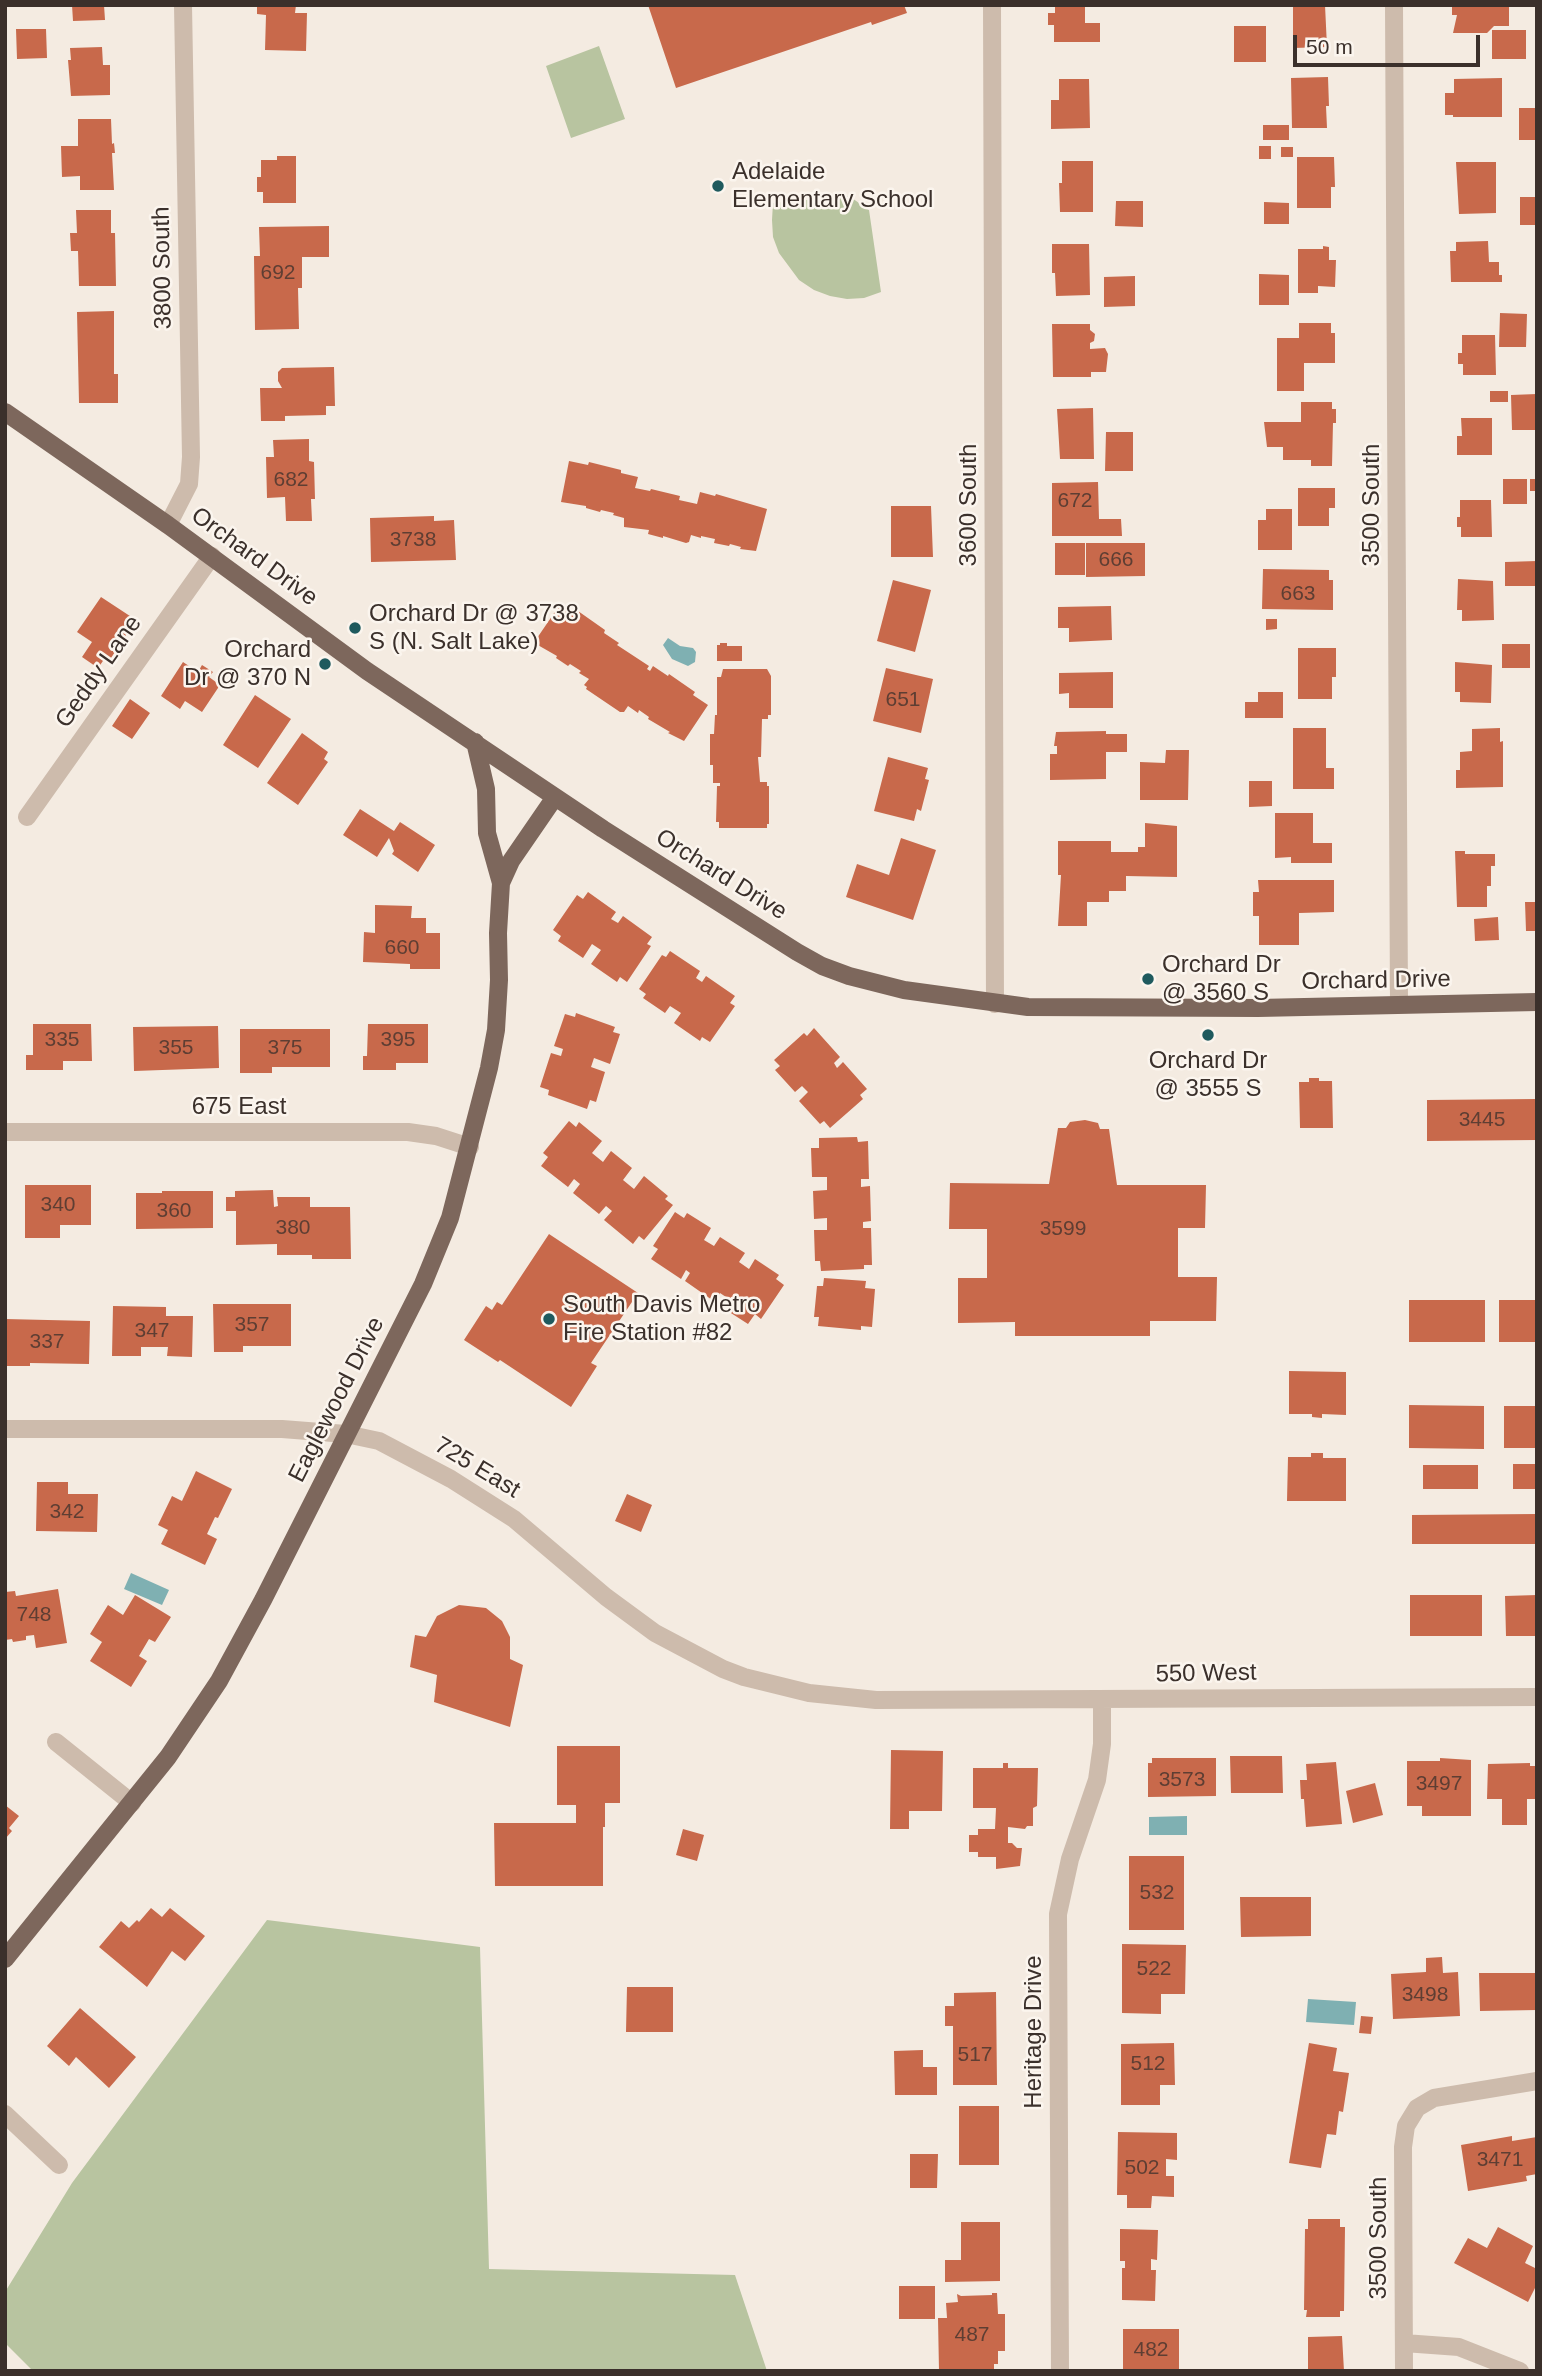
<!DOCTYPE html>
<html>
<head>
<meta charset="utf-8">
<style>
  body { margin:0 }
  #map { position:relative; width:1542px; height:2376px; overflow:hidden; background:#f4ebe1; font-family:Arial,sans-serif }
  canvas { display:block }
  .frame { position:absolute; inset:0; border:7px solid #3b302b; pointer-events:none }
  .scale { position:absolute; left:1293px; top:35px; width:187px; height:32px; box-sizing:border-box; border:4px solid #3b302b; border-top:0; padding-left:9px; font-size:21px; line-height:24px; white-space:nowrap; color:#3b302b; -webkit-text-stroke:5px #fbf5ee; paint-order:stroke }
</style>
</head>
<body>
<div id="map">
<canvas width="1542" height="2376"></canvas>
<div class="frame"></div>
<div class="scale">50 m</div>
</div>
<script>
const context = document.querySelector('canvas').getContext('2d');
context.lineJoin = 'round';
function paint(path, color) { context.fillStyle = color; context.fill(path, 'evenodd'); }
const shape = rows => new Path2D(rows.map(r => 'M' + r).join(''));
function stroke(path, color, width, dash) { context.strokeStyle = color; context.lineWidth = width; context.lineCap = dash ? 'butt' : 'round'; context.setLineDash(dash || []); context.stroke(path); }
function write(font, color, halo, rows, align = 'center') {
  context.font = font + ' Arial,sans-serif'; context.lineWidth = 5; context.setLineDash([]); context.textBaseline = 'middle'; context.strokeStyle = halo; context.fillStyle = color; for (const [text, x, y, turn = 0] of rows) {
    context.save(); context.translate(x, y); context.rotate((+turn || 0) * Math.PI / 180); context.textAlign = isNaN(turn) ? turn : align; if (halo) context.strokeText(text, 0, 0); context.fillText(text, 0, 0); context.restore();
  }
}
paint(shape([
  [599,46,625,119,571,138,546,66],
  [849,196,869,210,881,292,864,298,847,299,830,296,814,290,799,280,779,253,773,237,772,220,773,203],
  [267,1920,480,1947,489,2269,735,2275,767,2371,33,2371,5,2343,5,2292,72,2183]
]), '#b8c4a0');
paint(shape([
  [668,638,680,646,693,648,696,652,695,662,688,666,672,659,663,645],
  [131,1573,169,1590,162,1605,124,1589],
  [1187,1816,1187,1835,1149,1835,1149,1817],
  [1308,1999,1356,2002,1354,2025,1306,2022]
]), '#7fb0b2');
paint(shape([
  [72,5,104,5,105,20,73,21],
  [257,5,296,5,295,13,307,13,306,51,265,50,266,15,257,14],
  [648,5,904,5,907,13,872,25,871,22,676,88],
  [1055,5,1085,5,1085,23,1100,23,1100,42,1054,42,1054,25,1048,25,1048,13,1055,13],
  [1293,5,1325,5,1327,47,1293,48],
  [1452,5,1509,5,1509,26,1494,26,1487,33,1453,33,1457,15,1452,15],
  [1234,26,1266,26,1266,62,1234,62],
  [16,29,46,29,47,58,17,59],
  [1492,30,1526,30,1526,59,1492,59],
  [102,47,103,65,110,65,110,95,71,96,68,60,71,60,70,48],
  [1328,77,1329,106,1326,106,1327,128,1292,128,1291,78],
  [1502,78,1502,117,1453,117,1453,115,1445,115,1445,93,1454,93,1454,79],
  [1059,79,1089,79,1090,128,1051,129,1051,100,1059,100],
  [1519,108,1537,108,1537,140,1519,140],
  [78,119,111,119,112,144,114,143,115,153,112,153,114,190,80,190,80,176,62,177,61,146,78,146],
  [1263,125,1289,125,1289,140,1263,140],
  [1259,146,1271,146,1271,159,1259,159],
  [1281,147,1293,147,1293,157,1281,157],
  [277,156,296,156,296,203,263,203,263,192,257,192,257,177,261,177,261,160,277,160],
  [1297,157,1334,157,1335,187,1331,187,1331,208,1297,208],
  [1062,161,1093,161,1093,212,1060,212,1059,183,1062,183],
  [1456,162,1496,162,1496,213,1459,214],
  [1520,197,1537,197,1537,225,1520,225],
  [1116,201,1143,201,1143,227,1115,226],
  [1264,202,1289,203,1289,224,1264,224],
  [76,210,111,210,111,233,115,233,116,286,79,286,78,251,71,251,70,233,77,233],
  [329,226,329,257,302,257,302,288,298,288,299,329,255,330,254,256,260,256,259,227],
  [1488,241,1489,262,1499,262,1499,275,1502,275,1502,282,1451,282,1450,251,1456,251,1456,242],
  [1052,244,1089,244,1090,295,1056,296,1055,273,1052,273],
  [1323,246,1329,247,1329,260,1336,260,1335,287,1318,286,1318,293,1298,293,1298,249,1323,249],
  [1259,274,1289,275,1289,305,1259,305],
  [1135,276,1135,306,1104,307,1104,277],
  [114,311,114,374,118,374,118,403,79,403,77,312],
  [1500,313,1527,314,1526,347,1499,347],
  [1299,323,1331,323,1331,333,1335,333,1335,363,1304,363,1304,391,1277,391,1277,338,1299,338],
  [1052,324,1090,324,1090,330,1095,334,1094,341,1090,343,1090,349,1105,348,1108,354,1106,372,1091,372,1091,377,1053,377],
  [1462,335,1495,335,1496,375,1463,375,1463,364,1458,364,1458,353,1462,353],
  [334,367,335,406,326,406,326,415,285,416,285,421,261,421,260,388,282,388,278,381,278,372,282,368],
  [1490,391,1508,391,1508,402,1490,402],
  [1537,394,1537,430,1512,430,1511,395],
  [1301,402,1332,402,1332,409,1336,409,1336,423,1333,423,1332,466,1311,466,1311,460,1283,460,1283,447,1267,447,1264,422,1301,422],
  [1093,408,1094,459,1060,459,1057,409],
  [1461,418,1492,418,1492,455,1457,455,1457,436,1462,436],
  [1106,432,1133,432,1133,471,1105,471],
  [309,439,309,461,314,462,315,499,311,499,312,521,286,521,285,497,267,498,266,457,274,457,273,440],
  [569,461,588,465,589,462,621,470,621,473,638,477,635,488,650,491,651,489,680,496,679,500,697,504,700,492,715,496,716,494,767,509,756,551,740,549,741,547,730,544,729,546,714,543,715,539,701,536,701,538,691,535,689,542,686,543,663,536,663,538,648,534,649,530,624,527,624,518,613,515,614,513,601,510,600,512,586,508,586,506,561,502],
  [1503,479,1527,479,1527,504,1503,504],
  [1530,479,1537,479,1537,491,1530,491],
  [1098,482,1099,519,1121,519,1122,536,1052,536,1052,483],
  [1298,488,1335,488,1335,508,1329,508,1329,526,1298,526],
  [1460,500,1491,500,1492,537,1461,537,1461,527,1457,527,1457,517,1460,517],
  [891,506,931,506,933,557,891,557],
  [1266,509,1292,509,1292,550,1258,550,1258,520,1266,520],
  [434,516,434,521,454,520,456,560,371,562,370,518],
  [1055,543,1085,543,1085,575,1055,575],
  [1086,543,1145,543,1145,576,1086,577],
  [1537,561,1537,586,1505,586,1505,562],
  [1263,569,1329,570,1329,580,1333,580,1333,610,1262,609],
  [1458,579,1493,581,1494,620,1462,621,1462,610,1457,610],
  [893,580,931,590,915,652,877,641],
  [101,597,136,620,109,661,105,658,98,668,82,657,92,642,77,632],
  [561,603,576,613,578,611,605,630,604,633,619,643,617,645,649,666,647,669,650,671,653,666,668,676,669,674,695,692,693,695,708,705,684,741,668,733,670,732,648,719,649,717,639,710,638,713,628,706,624,712,620,712,586,689,587,687,584,685,589,679,579,673,581,671,570,664,568,666,556,658,557,656,536,644,535,641],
  [1111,606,1112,640,1069,642,1069,628,1058,628,1058,607],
  [1266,619,1277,619,1277,629,1266,630],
  [720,643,727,643,727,646,742,646,742,661,717,661,717,645,720,645],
  [1502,644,1530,644,1530,668,1502,668],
  [1298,648,1336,648,1336,677,1332,677,1332,699,1298,699],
  [183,662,198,672,202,665,213,672,209,677,220,685,202,712,185,701,180,709,161,696],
  [1455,662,1492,665,1491,703,1460,702,1460,692,1455,692],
  [886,668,933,679,921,733,873,721],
  [723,669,767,669,771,676,771,715,768,715,768,719,762,719,761,757,758,757,760,782,767,782,767,786,769,786,769,824,767,824,767,828,719,828,719,822,716,822,717,786,720,786,720,783,713,783,713,765,710,765,710,734,714,734,715,715,717,715,717,677,721,677],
  [1113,672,1113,708,1069,708,1069,693,1059,694,1059,673],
  [1258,692,1283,692,1283,718,1245,718,1245,702,1258,702],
  [255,695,291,719,258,768,223,745],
  [130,699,150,713,132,739,112,726],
  [1293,728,1326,728,1326,768,1334,768,1334,789,1293,789],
  [1500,728,1500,742,1503,741,1503,787,1456,788,1456,770,1460,770,1460,752,1472,751,1472,729],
  [1106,731,1106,734,1127,734,1127,752,1106,752,1106,779,1050,780,1050,754,1057,754,1057,746,1054,746,1056,732],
  [302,733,328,752,324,759,328,762,298,805,267,783],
  [1166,750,1189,750,1188,800,1140,800,1140,762,1165,763],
  [888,757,928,768,925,779,929,780,921,811,917,809,914,821,874,811],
  [1249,781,1272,781,1272,806,1249,807],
  [360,809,394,831,400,822,435,845,418,872,392,854,394,851,389,838,377,857,343,835],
  [1275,813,1313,813,1313,843,1332,843,1332,863,1291,863,1291,857,1275,858],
  [1145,823,1177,826,1177,877,1126,876,1126,891,1109,891,1109,902,1087,902,1087,926,1058,926,1061,875,1058,875,1058,841,1111,841,1111,852,1138,852,1138,847,1145,847],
  [901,838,936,850,913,920,846,897,857,864,889,875],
  [1455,851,1465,851,1465,854,1495,854,1495,866,1491,866,1491,886,1487,886,1487,907,1457,907],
  [1258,880,1334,880,1334,912,1299,913,1299,945,1259,945,1259,916,1253,916,1253,892,1259,892],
  [588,892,616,912,611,919,618,923,623,916,652,937,647,944,651,946,627,982,620,977,617,982,591,964,601,950,592,944,583,958,558,941,561,936,553,930,577,895,583,899],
  [1525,902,1537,902,1537,931,1526,931],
  [375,905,412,906,411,918,426,918,426,933,440,933,440,969,410,969,410,964,363,962,364,932,375,933],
  [1498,917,1499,940,1475,941,1474,919],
  [670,951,700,971,696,978,702,982,706,976,735,996,730,1003,735,1006,710,1042,702,1037,700,1041,674,1023,681,1013,670,1006,665,1013,643,998,646,994,639,989,662,955,666,957],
  [576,1013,615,1027,613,1032,620,1034,610,1064,594,1058,591,1067,605,1072,596,1102,590,1100,587,1109,548,1095,549,1090,540,1087,551,1053,561,1056,563,1049,554,1046,565,1014,575,1017],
  [33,1024,91,1024,92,1061,63,1061,63,1070,26,1070,26,1055,33,1055],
  [368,1024,428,1024,428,1063,396,1063,396,1070,363,1070,363,1056,367,1056],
  [218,1026,219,1068,134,1071,133,1027],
  [814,1028,840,1057,834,1063,837,1068,843,1062,867,1089,860,1095,863,1099,830,1128,824,1121,820,1124,799,1101,808,1092,802,1086,795,1092,775,1070,780,1066,774,1060,804,1033,807,1036],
  [240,1029,330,1029,330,1067,272,1067,272,1073,240,1073],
  [1309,1078,1319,1078,1319,1081,1332,1081,1333,1128,1300,1128,1299,1082,1309,1082],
  [1537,1099,1537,1140,1427,1141,1427,1100],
  [1085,1120,1098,1123,1100,1129,1109,1129,1117,1185,1206,1185,1205,1228,1178,1228,1178,1277,1217,1277,1216,1321,1150,1321,1150,1336,1015,1336,1015,1322,958,1323,958,1278,987,1278,987,1229,949,1229,950,1183,1049,1184,1058,1128,1066,1128,1070,1122],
  [569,1121,576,1127,579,1122,602,1141,592,1153,603,1162,611,1151,632,1168,623,1180,634,1189,644,1176,668,1196,665,1199,673,1205,644,1240,639,1236,633,1244,604,1220,612,1211,606,1206,599,1214,573,1193,580,1184,574,1179,568,1187,541,1166,548,1157,543,1153],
  [857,1137,858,1142,868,1141,869,1179,861,1179,861,1187,870,1186,871,1221,863,1222,863,1228,871,1228,872,1265,864,1265,864,1269,821,1271,820,1261,815,1261,814,1230,827,1230,827,1218,814,1219,813,1191,827,1190,827,1177,812,1177,811,1148,819,1148,819,1138],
  [25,1185,91,1185,91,1225,60,1225,60,1238,25,1238],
  [273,1190,274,1207,278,1206,277,1197,310,1197,310,1207,350,1207,351,1259,312,1259,312,1255,277,1255,277,1244,236,1245,236,1211,226,1211,226,1197,235,1197,235,1191],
  [162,1191,213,1191,213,1228,136,1229,136,1193,162,1193],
  [675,1212,684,1218,687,1213,711,1228,704,1240,714,1246,720,1237,745,1253,739,1262,749,1269,755,1259,779,1275,776,1279,784,1285,761,1319,755,1314,748,1324,720,1306,726,1297,720,1293,715,1302,685,1281,690,1273,686,1270,681,1279,651,1259,658,1249,653,1246],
  [549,1234,638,1293,591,1363,597,1366,571,1407,500,1360,498,1362,464,1340,486,1306,492,1310,497,1302,502,1305],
  [824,1278,866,1281,865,1288,875,1289,872,1327,861,1326,861,1330,818,1326,819,1317,814,1317,817,1286,823,1286],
  [1409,1300,1485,1300,1485,1342,1409,1342],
  [1499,1300,1537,1300,1537,1342,1499,1342],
  [213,1304,291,1304,291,1346,243,1346,243,1352,214,1352],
  [113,1306,166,1307,166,1316,193,1316,192,1357,167,1356,168,1347,141,1347,141,1356,112,1356],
  [5,1319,90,1321,89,1364,30,1363,30,1366,5,1366],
  [1289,1371,1346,1372,1346,1415,1322,1414,1322,1418,1312,1417,1312,1414,1289,1414],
  [1409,1405,1484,1406,1484,1449,1409,1448],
  [1504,1406,1537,1406,1537,1448,1504,1448],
  [1311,1453,1323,1453,1323,1458,1346,1458,1346,1501,1287,1501,1288,1457,1311,1457],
  [1513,1464,1537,1464,1537,1489,1513,1489],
  [1423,1465,1478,1465,1478,1489,1423,1489],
  [196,1471,232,1489,218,1518,215,1517,207,1534,217,1539,205,1565,161,1544,168,1530,158,1525,172,1496,182,1501],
  [37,1482,68,1482,68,1494,98,1494,97,1532,36,1531],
  [627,1494,652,1505,641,1532,615,1521],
  [1537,1514,1537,1544,1412,1544,1412,1515],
  [58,1589,67,1643,36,1648,34,1635,26,1636,26,1640,13,1642,12,1639,5,1640,5,1592,15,1591,16,1596],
  [135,1595,171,1617,155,1642,149,1639,139,1656,147,1661,131,1687,90,1661,102,1642,90,1634,108,1605,123,1615],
  [1410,1595,1482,1595,1482,1636,1410,1636],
  [1537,1595,1537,1636,1506,1636,1505,1596],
  [459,1605,486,1608,502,1621,510,1637,510,1659,523,1665,510,1727,434,1702,437,1675,410,1667,415,1635,426,1637,437,1616],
  [557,1746,620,1746,620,1803,605,1803,605,1827,603,1827,603,1886,495,1886,494,1823,576,1823,576,1805,557,1805],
  [891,1750,943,1751,942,1811,909,1811,909,1829,890,1829],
  [1230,1756,1282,1756,1283,1793,1231,1793],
  [1152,1758,1216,1758,1216,1796,1148,1797,1148,1763,1152,1763],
  [1440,1758,1471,1760,1471,1816,1422,1816,1422,1806,1407,1806,1407,1761,1440,1761],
  [1336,1762,1342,1824,1306,1827,1304,1799,1301,1799,1300,1780,1307,1780,1306,1764],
  [1003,1763,1008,1763,1008,1768,1038,1768,1037,1806,1033,1808,1033,1826,1027,1826,1025,1829,1008,1827,1008,1843,1012,1843,1017,1848,1022,1848,1020,1866,996,1869,996,1857,978,1857,978,1852,969,1852,969,1835,978,1835,978,1829,995,1829,996,1808,973,1808,973,1768,1003,1768],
  [1530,1763,1530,1766,1537,1766,1537,1799,1527,1799,1527,1825,1502,1825,1502,1799,1487,1799,1488,1764],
  [1375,1783,1383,1815,1353,1823,1346,1791],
  [5,1805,19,1816,9,1828,12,1831,5,1839],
  [683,1829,704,1835,697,1861,676,1855],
  [1129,1856,1184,1856,1184,1930,1129,1930],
  [1240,1897,1311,1897,1311,1936,1241,1937],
  [151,1908,162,1917,170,1908,205,1936,185,1961,172,1951,147,1987,99,1947,121,1921,129,1928,137,1920,139,1922],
  [1122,1944,1186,1945,1185,1994,1161,1994,1161,2014,1122,2013],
  [1442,1957,1443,1973,1458,1972,1460,2016,1393,2019,1391,1974,1426,1972,1426,1958],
  [1479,1973,1537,1973,1537,2010,1480,2011],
  [627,1987,673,1987,673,2032,626,2032],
  [996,1992,997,2085,953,2085,953,2026,945,2026,945,2006,954,2006,954,1993],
  [80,2008,136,2057,109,2088,76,2057,69,2066,47,2046],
  [1361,2016,1373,2017,1371,2034,1359,2033],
  [1174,2043,1175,2085,1160,2085,1160,2105,1121,2105,1121,2044],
  [1309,2043,1337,2048,1333,2071,1349,2073,1343,2112,1339,2111,1336,2135,1327,2134,1321,2168,1289,2163],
  [923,2050,923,2067,937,2067,937,2095,895,2095,894,2051],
  [959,2106,999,2106,999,2165,959,2165],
  [1118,2132,1177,2133,1177,2160,1166,2159,1166,2176,1174,2176,1174,2197,1152,2196,1151,2208,1127,2208,1127,2195,1117,2195],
  [1512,2136,1512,2141,1537,2137,1537,2174,1526,2176,1527,2181,1468,2191,1461,2145],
  [910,2154,938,2154,937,2188,910,2188],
  [1308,2219,1340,2219,1340,2227,1345,2227,1344,2311,1340,2311,1340,2317,1306,2317,1307,2310,1304,2310,1305,2229,1308,2229],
  [961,2222,1000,2222,1000,2281,945,2282,945,2260,961,2260],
  [1498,2227,1533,2246,1525,2263,1537,2269,1537,2284,1528,2302,1454,2263,1468,2238,1487,2248],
  [1120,2229,1158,2230,1157,2260,1151,2259,1151,2270,1156,2270,1155,2301,1122,2300,1122,2268,1125,2268,1125,2261,1120,2261],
  [899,2286,935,2286,935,2319,899,2319],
  [992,2293,997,2293,998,2314,1005,2314,1005,2351,998,2351,998,2364,994,2364,994,2371,939,2371,938,2318,947,2318,946,2303,958,2302,957,2294,961,2296,992,2295],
  [1123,2329,1179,2329,1179,2371,1123,2371],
  [1342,2336,1344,2371,1308,2371,1308,2337]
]), '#c8694b');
stroke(shape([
  [992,5,995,1004],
  [1394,5,1399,1004],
  [168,525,189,484,191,457,183,5],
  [27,817,212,556],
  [5,1132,408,1132,436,1136,470,1147],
  [5,1429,282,1429,346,1434,379,1441,451,1479,514,1519,606,1597,655,1633,723,1669,744,1677,809,1693,876,1700,1537,1697],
  [56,1742,132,1803],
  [5,2114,59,2165],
  [1404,2343,1459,2347,1520,2371],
  [1060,2371,1058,1914,1070,1859,1097,1780,1102,1744,1102,1700],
  [1404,2371,1403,2147,1406,2126,1417,2108,1434,2098,1537,2081]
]), '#cdbbac', 18);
stroke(shape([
  [5,412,168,525,367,671,603,829,797,952,822,966,849,976,904,990,1028,1007,1258,1008,1537,1002],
  [475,742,486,789,487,833,501,883],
  [5,1959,168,1757,219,1681,263,1600,423,1284,450,1218,489,1068,496,1030,499,980,498,933,501,883,511,861,555,797]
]), '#7d675c', 18);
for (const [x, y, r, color] of [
  [718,186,7,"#1f5a5e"],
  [355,628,7,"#1f5a5e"],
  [325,664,7,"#1f5a5e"],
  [1148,979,7,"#1f5a5e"],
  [1208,1035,7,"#1f5a5e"],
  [549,1319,7,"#1f5a5e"]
]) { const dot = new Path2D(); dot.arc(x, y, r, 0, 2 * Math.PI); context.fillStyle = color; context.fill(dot); stroke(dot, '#fbf5ee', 2.5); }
write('21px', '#5e3e33', null, [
  ["692",278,273],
  ["682",291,480],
  ["672",1075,501],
  ["3738",413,540],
  ["666",1116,560],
  ["663",1298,594],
  ["651",903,700],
  ["660",402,948],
  ["335",62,1040],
  ["395",398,1040],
  ["355",176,1048],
  ["375",285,1048],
  ["3445",1482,1120],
  ["340",58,1205],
  ["360",174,1211],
  ["380",293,1228],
  ["3599",1063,1229],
  ["357",252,1325],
  ["347",152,1331],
  ["337",47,1342],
  ["342",67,1512],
  ["748",34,1615],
  ["3573",1182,1780],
  ["3497",1439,1784],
  ["532",1157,1893],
  ["522",1154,1969],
  ["3498",1425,1995],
  ["517",975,2055],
  ["512",1148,2064],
  ["3471",1500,2160],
  ["502",1142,2168],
  ["487",972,2335],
  ["482",1151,2350]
]);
write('24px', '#3b302b', '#fbf5ee', [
  ["Adelaide",732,172],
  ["Elementary School",732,200],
  ["Orchard Dr @ 3738",369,614],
  ["S (N. Salt Lake)",369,642],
  ["Orchard",311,650,"right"],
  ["Dr @ 370 N",311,678,"right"],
  ["Orchard Dr",1162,965],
  ["@ 3560 S",1162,993],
  ["Orchard Dr",1208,1061,"center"],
  ["@ 3555 S",1208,1089,"center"],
  ["South Davis Metro",563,1305],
  ["Fire Station #82",563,1333]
], 'left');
write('24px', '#3b302b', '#fbf5ee', [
  ["3800 South",163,268,-91],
  ["3600 South",969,505,-90],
  ["3500 South",1372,505,-90],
  ["Orchard Drive",254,557,36],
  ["Geddy Lane",99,672,-55],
  ["Orchard Drive",721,875,32],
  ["Orchard Drive",1376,981,-1],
  ["675 East",239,1107],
  ["Eaglewood Drive",337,1400,-63],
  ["725 East",477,1468,31],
  ["550 West",1206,1674,-1],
  ["Heritage Drive",1034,2032,-90],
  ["3500 South",1379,2238,-90]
]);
</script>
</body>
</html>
